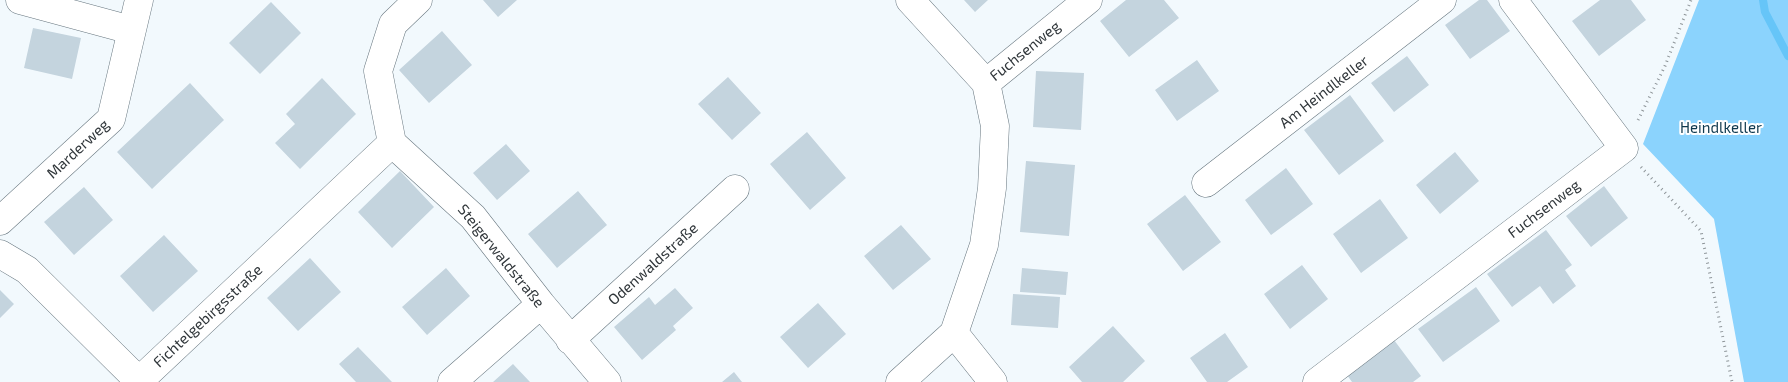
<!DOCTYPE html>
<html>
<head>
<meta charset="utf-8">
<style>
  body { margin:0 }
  canvas { display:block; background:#f2f9fd }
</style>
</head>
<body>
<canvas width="1788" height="382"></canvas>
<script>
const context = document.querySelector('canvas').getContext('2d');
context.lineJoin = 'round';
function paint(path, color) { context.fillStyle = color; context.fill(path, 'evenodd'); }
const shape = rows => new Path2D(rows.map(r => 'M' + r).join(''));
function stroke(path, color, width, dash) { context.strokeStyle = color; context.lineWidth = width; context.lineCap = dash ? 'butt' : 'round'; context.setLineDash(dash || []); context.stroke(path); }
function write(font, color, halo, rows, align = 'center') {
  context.font = font + ' "Exo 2",sans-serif'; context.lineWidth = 4; context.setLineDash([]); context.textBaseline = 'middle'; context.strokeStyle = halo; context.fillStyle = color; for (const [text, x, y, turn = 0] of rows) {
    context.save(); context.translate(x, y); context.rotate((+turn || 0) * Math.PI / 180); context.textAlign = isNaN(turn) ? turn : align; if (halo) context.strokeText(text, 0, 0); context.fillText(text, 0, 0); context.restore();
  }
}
paint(shape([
  [1699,0,1788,0,1788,382,1744,382,1714,219,1643,144]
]), '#8bd3fd');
stroke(shape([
  [1763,0,1765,12,1788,56]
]), '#66c5f8', 8);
paint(shape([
  [483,0,517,0,498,17],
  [964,0,988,0,975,12],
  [1126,0,1164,0,1179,18,1129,57,1100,21],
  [1479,0,1487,0,1510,31,1470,59,1445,25],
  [1600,0,1631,0,1646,20,1599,56,1572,21],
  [271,2,301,33,260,74,229,43],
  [33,28,81,38,72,79,24,68],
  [442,31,472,65,429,103,399,70],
  [1407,56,1429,85,1394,112,1371,83],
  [1197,60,1219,91,1177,121,1155,90],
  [1036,71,1084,73,1081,130,1033,127],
  [728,77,761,113,732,140,698,104],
  [322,78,356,114,300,169,275,143,295,124,286,114],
  [190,83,224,120,152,189,117,152],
  [1350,95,1384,141,1339,175,1304,130],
  [807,132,846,178,810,210,770,164],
  [506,144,530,171,497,200,473,173],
  [1455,152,1479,181,1440,214,1416,185],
  [1026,161,1075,165,1069,236,1020,232],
  [1286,168,1313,204,1271,235,1245,200],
  [400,171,434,207,392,248,358,212],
  [1604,186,1628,218,1591,247,1566,216],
  [84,187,113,220,74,255,44,222],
  [578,191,607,225,557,268,528,234],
  [1185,195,1221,242,1183,271,1147,224],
  [1380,199,1408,238,1361,273,1333,234],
  [901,225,931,259,893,290,864,256],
  [1546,230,1572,265,1565,270,1576,286,1553,304,1540,286,1512,307,1487,274],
  [164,235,198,271,153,312,120,276],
  [310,258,341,292,298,331,267,298],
  [1302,265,1328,299,1290,329,1264,294],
  [446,268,470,296,427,335,402,307],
  [1022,268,1068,272,1066,295,1020,292],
  [1476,287,1500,321,1443,362,1418,329],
  [675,288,693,308,673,326,676,330,642,360,614,327,649,297,655,305],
  [0,290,14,304,0,318],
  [1013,294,1060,297,1058,328,1011,325],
  [818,303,846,334,808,368,780,337],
  [1113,326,1145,361,1123,382,1082,382,1069,367],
  [1225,333,1248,367,1227,382,1207,382,1190,358],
  [1394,340,1421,376,1413,382,1352,382,1347,375],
  [358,347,392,382,356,382,339,364],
  [513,364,530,382,493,382],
  [734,372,742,382,722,382]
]), '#c4d4de');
const minor = shape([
  [20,0,131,30],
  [418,0,393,24,378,71,392,143,473,217,541,304,607,382],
  [986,83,1088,0],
  [1206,183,1442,0],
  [0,221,111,119,139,0],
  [0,254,27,270,139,381,392,143],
  [954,333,993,382],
  [570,340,735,189],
  [452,382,541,304],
  [900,382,954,333,984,245,992,188,995,126,986,83,910,0],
  [1317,382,1624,148,1513,0]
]);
stroke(minor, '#67767f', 29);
stroke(shape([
  [1638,120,1665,66,1691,0],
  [1641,167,1701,231,1732,382]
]), '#8f969a', 3, [1, 4]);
stroke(minor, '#fff', 28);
write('15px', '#30363a', '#fff', [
  ["Fuchsenweg",1025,51,-39],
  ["Am Heindlkeller",1324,92,-38],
  ["Marderweg",78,149,-43],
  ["Fuchsenweg",1544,209,-37],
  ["Steigerwaldstraße",501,256,51],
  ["Odenwaldstraße",653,264,-42],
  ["Fichtelgebirgsstraße",208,316,-43]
]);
write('15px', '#0f394e', '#fff', [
  ["Heindlkeller",1721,128]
]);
</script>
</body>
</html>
